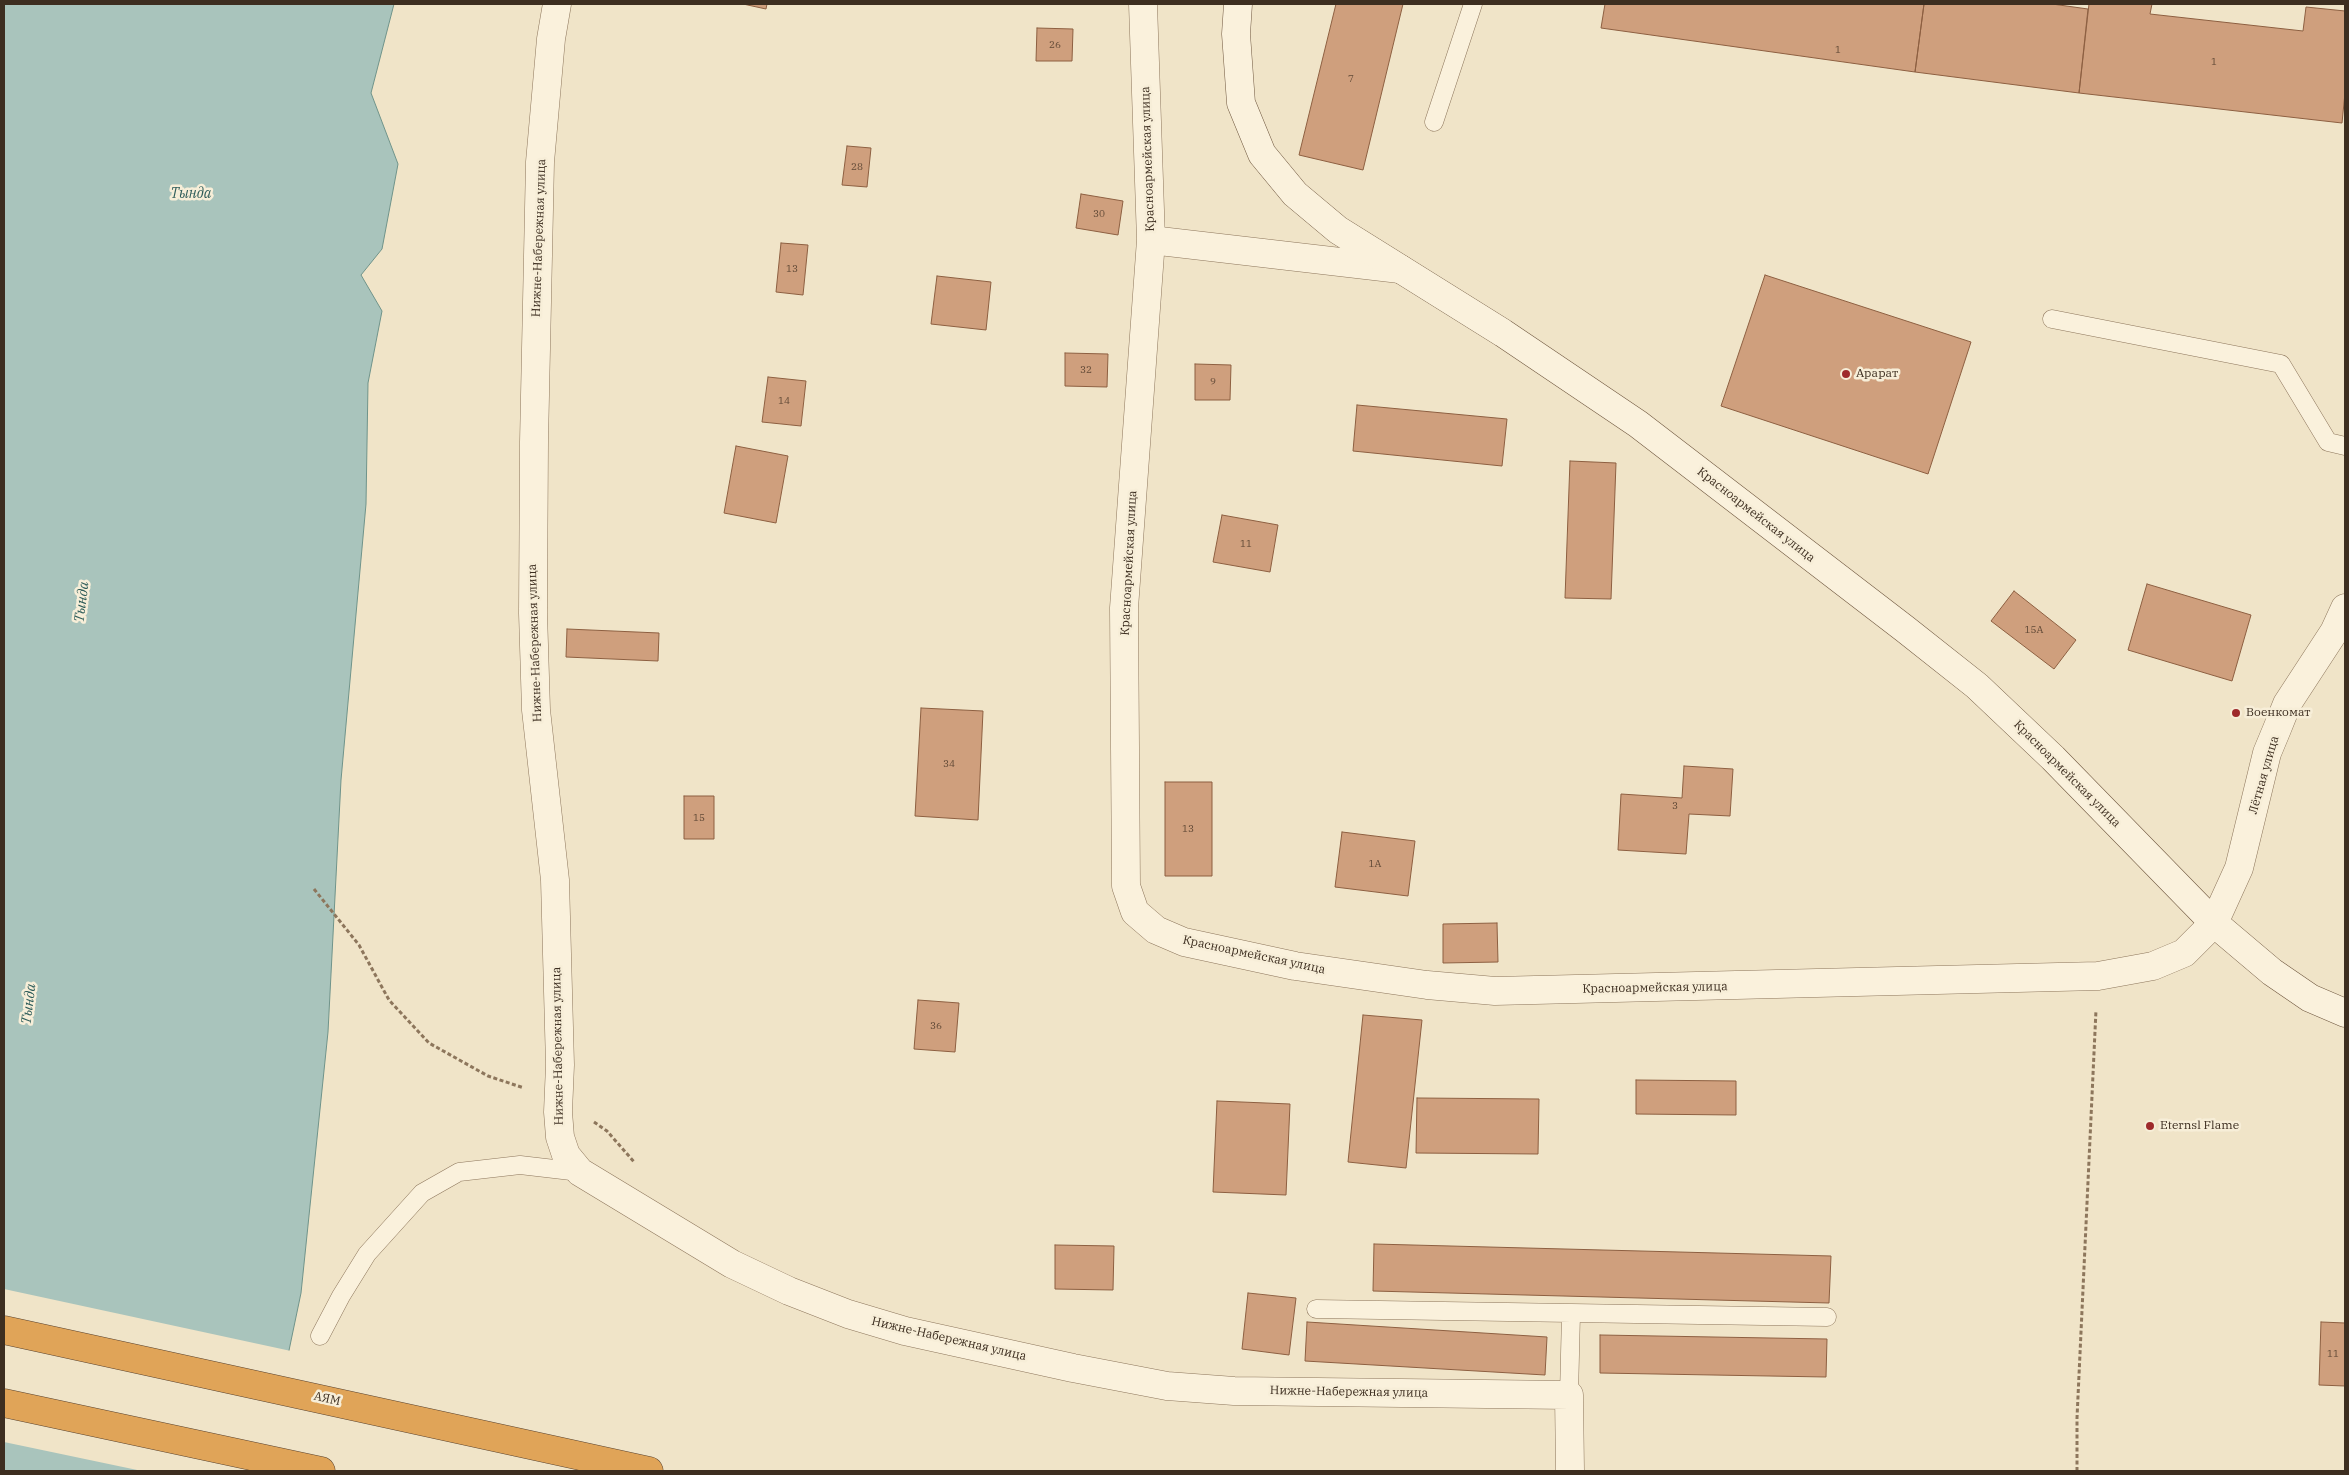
<!DOCTYPE html>
<html>
<head>
<meta charset="utf-8">
<style>
  body { margin:0 }
  #map { position:relative; width:2349px; height:1475px; overflow:hidden; background:#f0e4c8; font-family:"IBM Plex Serif",serif }
  canvas { display:block }
  .frame { position:absolute; inset:0; border:5px solid #3d2e20; pointer-events:none }
</style>
</head>
<body>
<div id="map">
<canvas width="2349" height="1475"></canvas>
<div class="frame"></div>
</div>
<script>
const context = document.querySelector('canvas').getContext('2d');
context.lineJoin = 'round';
function paint(path, color) { context.fillStyle = color; context.fill(path, 'evenodd'); }
const shape = rows => new Path2D(rows.map(r => 'M' + r).join(''));
function stroke(path, color, width, dash) { context.strokeStyle = color; context.lineWidth = width; context.lineCap = dash ? 'butt' : 'round'; context.setLineDash(dash || []); context.stroke(path); }
function write(font, color, halo, rows, align = 'center') {
  context.font = font + ' "IBM Plex Serif",serif'; context.lineWidth = 5; context.setLineDash([]); context.textBaseline = 'middle'; context.strokeStyle = halo; context.fillStyle = color; for (const [text, x, y, turn = 0] of rows) {
    context.save(); context.translate(x, y); context.rotate((+turn || 0) * Math.PI / 180); context.textAlign = isNaN(turn) ? turn : align; if (halo) context.strokeText(text, 0, 0); context.fillText(text, 0, 0); context.restore();
  }
}
const water = shape([
  [4,4,394,4,371,93,398,164,382,249,361,275,382,311,368,383,366,504,341,780,328,1032,301,1293,269,1446,257,1471,4,1471,4,4]
]);
paint(water, '#a9c4bc');
stroke(water, '#6f938a', 1);
paint(shape([
  [4,1289,291,1351,272,1446,259,1471,142,1471,4,1442]
]), '#f0e4c8');
const building = shape([
  [743,4,767,4,766,9,743,4],
  [1336,4,1403,4,1363,170,1299,155,1336,4],
  [1605,4,1924,4,1915,72,1601,28,1605,4],
  [1924,4,2052,4,2088,9,2079,93,1915,72,1924,4],
  [2089,4,2152,4,2150,14,2303,31,2306,7,2345,11,2345,93,2342,123,2079,93,2089,4],
  [1037,28,1073,29,1072,61,1036,61,1037,28],
  [847,146,871,148,867,187,842,185,847,146],
  [1081,194,1123,201,1118,235,1076,228,1081,194],
  [781,243,808,245,803,295,776,292,781,243],
  [1765,275,1971,342,1928,474,1721,406,1765,275],
  [937,276,991,282,986,330,931,324,937,276],
  [1065,353,1108,354,1107,387,1065,386,1065,353],
  [1195,364,1231,365,1230,400,1195,400,1195,364],
  [768,377,806,381,801,426,762,422,768,377],
  [1357,405,1507,419,1502,466,1353,451,1357,405],
  [736,446,788,456,776,523,724,513,736,446],
  [1570,461,1616,463,1611,599,1565,598,1570,461],
  [1222,515,1278,525,1270,572,1213,562,1222,515],
  [2147,584,2251,615,2232,681,2128,650,2147,584],
  [2014,591,2076,640,2054,669,1991,621,2014,591],
  [567,629,659,633,658,661,566,657,567,629],
  [921,708,983,711,978,820,915,816,921,708],
  [1684,766,1733,769,1730,816,1689,814,1686,854,1618,850,1621,794,1682,798,1684,766],
  [1165,782,1212,782,1212,876,1165,876,1165,782],
  [684,796,714,796,714,839,684,839,684,796],
  [1342,832,1415,841,1408,896,1335,887,1342,832],
  [1497,923,1498,962,1443,963,1443,924,1497,923],
  [918,1000,959,1003,955,1052,914,1049,918,1000],
  [1363,1015,1422,1020,1406,1168,1348,1162,1363,1015],
  [1636,1080,1736,1081,1736,1115,1636,1114,1636,1080],
  [1417,1098,1539,1099,1538,1154,1416,1153,1417,1098],
  [1217,1101,1290,1104,1286,1195,1213,1192,1217,1101],
  [1374,1244,1831,1256,1829,1303,1373,1291,1374,1244],
  [1055,1245,1114,1246,1113,1290,1055,1289,1055,1245],
  [1248,1293,1296,1298,1289,1355,1242,1349,1248,1293],
  [1307,1322,1547,1337,1545,1375,1305,1361,1307,1322],
  [2321,1322,2345,1323,2345,1386,2319,1385,2321,1322],
  [1600,1335,1827,1339,1826,1377,1600,1373,1600,1335]
]);
paint(building, '#cf9f7d');
stroke(building, '#8d5f41', 1);
const lane = shape([
  [1434,122,1473,4],
  [2052,319,2281,364,2328,442,2345,446],
  [1316,1309,1827,1317],
  [320,1336,341,1296,367,1254,422,1193,459,1172,520,1165,580,1172],
  [1569,1395,1571,1314]
]);
const street = shape([
  [557,4,551,39,540,162,534,442,533,613,536,710,555,880,560,1065,558,1112,560,1137,566,1155,580,1172,732,1264,789,1291,848,1314,905,1331,1073,1368,1167,1386,1234,1391,1569,1395,1570,1471],
  [1143,4,1151,240,1124,608,1126,886,1135,912,1156,930,1184,942,1295,966,1427,985,1495,991,2098,976,2153,966,2184,953,2214,923,2239,868,2267,753,2277,729,2287,704,2334,632,2345,608],
  [1151,240,1400,269]
]);
const secondary = shape([
  [1238,4,1236,34,1241,103,1262,154,1295,194,1338,230,1503,333,1638,424,1905,629,1977,686,2053,758,2214,923,2272,972,2310,998,2345,1013]
]);
const highway = shape([
  [4,1330,649,1471],
  [4,1403,321,1471]
]);
stroke(lane, '#8d765c', 19);
stroke(street, '#8d765c', 29);
stroke(secondary, '#6f573f', 29);
stroke(highway, '#5b4430', 29);
stroke(shape([
  [314,889,359,945,389,1000,429,1043,488,1076,524,1088],
  [594,1122,607,1131,635,1163],
  [2077,1471,2077,1418,2096,1010]
]), '#8d765c', 3, [4, 2.5]);
stroke(lane, '#faf1dc', 18);
stroke(street, '#faf1dc', 28);
stroke(secondary, '#faf1dc', 28);
stroke(highway, '#e0a458', 28);
for (const [x, y, r, color] of [
  [1846,374,5,"#9e2a2b"],
  [2236,713,5,"#9e2a2b"],
  [2150,1126,5,"#9e2a2b"]
]) { const dot = new Path2D(); dot.arc(x, y, r, 0, 2 * Math.PI); context.fillStyle = color; context.fill(dot); stroke(dot, '#f7eed8', 2); }
write('10px', '#624a37', null, [
  ["26",1055,45],
  ["1",1838,50],
  ["1",2214,62],
  ["7",1351,79],
  ["28",857,167],
  ["30",1099,214],
  ["13",792,269],
  ["32",1086,370],
  ["9",1213,382],
  ["14",784,401],
  ["11",1246,544],
  ["15А",2034,630],
  ["34",949,764],
  ["3",1675,806],
  ["15",699,818],
  ["13",1188,829],
  ["1А",1375,864],
  ["36",936,1026],
  ["11",2333,1354]
]);
write('12px', '#3d2e20', '#f7eed8', [
  ["Красноармейская улица",1148,159,-92],
  ["Нижне-Набережная улица",539,238,-88],
  ["Красноармейская улица",1756,515,38],
  ["Красноармейская улица",1129,563,-87],
  ["Нижне-Набережная улица",535,643,-92],
  ["Красноармейская улица",2067,774,45],
  ["Лётная улица",2264,775,-74],
  ["Красноармейская улица",1254,955,12],
  ["Красноармейская улица",1655,988,-1],
  ["Нижне-Набережная улица",558,1046,-91],
  ["Нижне-Набережная улица",949,1339,13],
  ["Нижне-Набережная улица",1349,1392,1],
  ["АЯМ",327,1399,12]
]);
write('12px', '#3d2e20', '#f7eed8', [
  ["Арарат",1856,374],
  ["Военкомат",2246,713],
  ["Eternsl Flame",2160,1126]
], 'left');
write('italic 14px', '#2f5d5a', '#f7eed8', [
  ["Тында",191,194],
  ["Тында",82,602,-83],
  ["Тында",29,1004,-83]
]);
</script>
</body>
</html>
